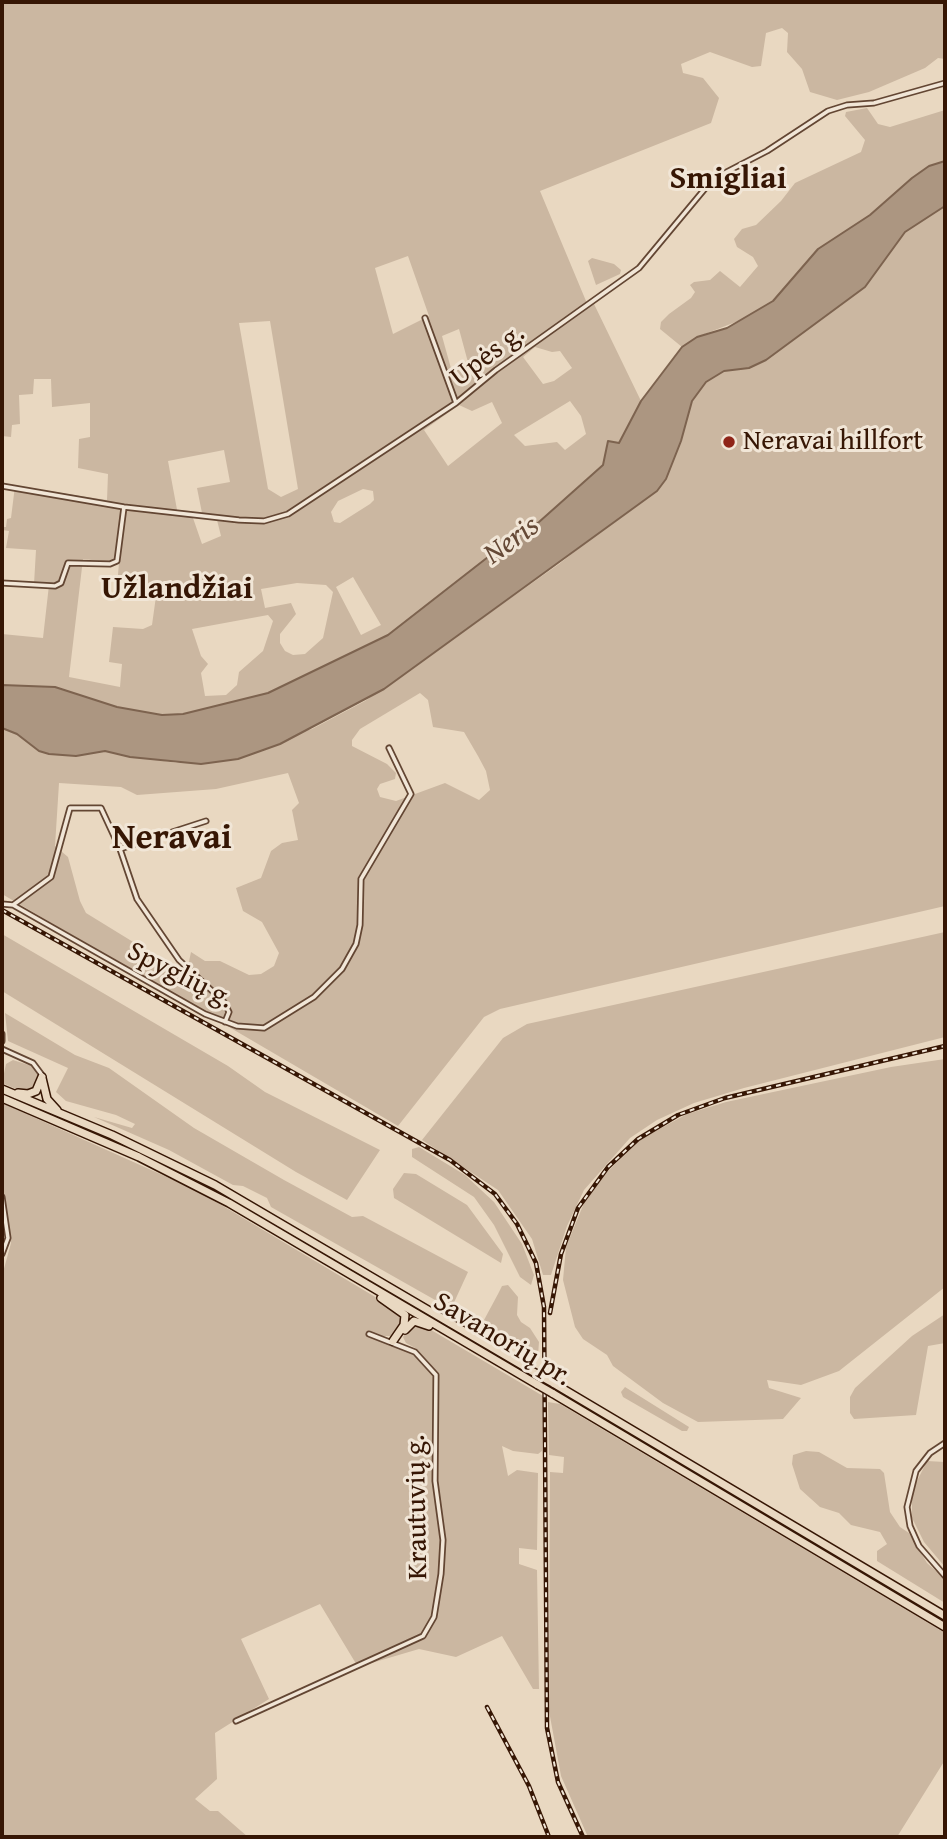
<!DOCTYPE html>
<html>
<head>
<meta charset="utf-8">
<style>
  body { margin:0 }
  #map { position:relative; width:947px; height:1839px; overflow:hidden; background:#e9d8c1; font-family:"Gentium Book Plus",serif }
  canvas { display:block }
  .frame { position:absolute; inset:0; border:4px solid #361604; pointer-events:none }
</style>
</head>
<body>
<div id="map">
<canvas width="947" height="1839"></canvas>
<div class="frame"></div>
</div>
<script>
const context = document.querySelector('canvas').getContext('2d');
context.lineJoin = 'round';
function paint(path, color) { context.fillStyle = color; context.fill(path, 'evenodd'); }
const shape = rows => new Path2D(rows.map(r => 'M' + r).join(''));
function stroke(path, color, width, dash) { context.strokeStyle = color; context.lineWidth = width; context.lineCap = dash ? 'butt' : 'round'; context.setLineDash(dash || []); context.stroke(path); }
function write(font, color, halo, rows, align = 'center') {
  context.font = font + ' "Gentium Book Plus",serif'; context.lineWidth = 6; context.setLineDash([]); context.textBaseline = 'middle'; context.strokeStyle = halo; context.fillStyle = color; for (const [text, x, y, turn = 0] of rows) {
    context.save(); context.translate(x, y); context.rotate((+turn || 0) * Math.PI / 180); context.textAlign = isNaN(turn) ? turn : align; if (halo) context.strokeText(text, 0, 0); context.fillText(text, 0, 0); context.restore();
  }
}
paint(shape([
  [2,2,945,2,945,59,938,58,925,68,869,92,837,100,810,92,802,69,787,52,788,33,782,28,766,33,761,66,752,67,710,52,681,64,683,73,703,78,719,98,711,123,540,191,586,301,590,307,594,304,641,401,619,443,610,441,607,443,603,465,539,522,488,557,388,635,359,652,268,693,183,714,162,715,117,707,55,687,2,685,2,634,43,638,49,585,34,584,36,550,6,548,9,531,2,530,2,527,6,527,7,519,11,518,15,486,107,500,108,474,78,468,79,439,90,437,90,403,52,407,51,379,34,379,33,394,19,395,20,424,12,425,11,437,2,436],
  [408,256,429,316,393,334,375,268],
  [270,321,298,489,281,497,268,489,239,323],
  [459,329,469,366,452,372,442,336],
  [535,347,552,352,560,351,572,368,554,381,543,384,523,357],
  [570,401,581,416,586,434,565,450,557,442,525,446,514,435],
  [492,402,502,423,448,466,424,430,459,405,472,411],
  [224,450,230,482,197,488,202,513,217,520,221,536,202,544,193,518,178,515,168,461],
  [363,489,373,491,374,500,370,504,340,523,334,522,331,512,338,501],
  [83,559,119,563,117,586,157,589,152,625,143,629,113,627,109,662,122,664,120,687,69,677],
  [353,577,381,625,361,635,336,587],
  [297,583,326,585,333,592,323,638,305,654,293,655,285,651,280,643,280,634,296,614,291,603,265,608,261,589],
  [268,615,273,621,263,651,239,672,237,685,226,695,205,696,201,673,208,664,201,656,192,629],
  [867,108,878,124,890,127,945,110,945,161,929,166,912,178,870,215,818,249,773,301,746,318,697,337,682,347,660,329,661,322,669,314,691,298,695,292,690,285,694,282,710,280,720,271,740,287,758,266,753,257,737,247,734,239,742,229,756,225,781,201,795,183,861,152,865,140,845,116,846,112],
  [945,206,945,906,500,1009,484,1017,398,1126,2,894,2,728,17,733,39,751,49,754,76,756,105,751,176,763,312,729,365,701,559,564,666,479,692,401,706,382,724,371,749,368,766,360,808,327,905,232],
  [420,693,428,700,433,727,464,732,478,756,486,771,490,790,479,800,445,783,396,801,380,797,377,789,380,784,395,779,396,773,387,764,352,746,352,740,360,729],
  [288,773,299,803,292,810,298,840,282,843,271,851,261,878,236,888,243,911,262,922,279,953,274,966,261,974,249,975,220,961,205,961,191,952,187,971,182,972,86,913,80,901,68,857,55,846,59,783,121,787,137,795,216,789],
  [592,258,614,264,621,270,620,274,596,285,588,261],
  [945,932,945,1037,744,1088,694,1103,657,1120,630,1138,584,1190,567,1226,551,1275,543,1275,532,1239,498,1190,422,1140,503,1038,527,1024],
  [2,934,228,1066,265,1092,380,1150,347,1200,296,1172,2,991],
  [5,1013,75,1055,109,1068,194,1128,284,1180,352,1217,363,1216,468,1272,451,1309,271,1207,267,1198,243,1186,233,1185,169,1150,94,1117,132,1128,135,1124,116,1115,66,1101,56,1092,68,1068,8,1041],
  [945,1059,945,1287,839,1371,801,1385,767,1380,769,1388,801,1398,783,1419,698,1422,663,1403,613,1366,607,1355,583,1339,575,1327,563,1280,566,1247,584,1203,601,1178,641,1139,687,1114,726,1102,891,1067],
  [13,1060,35,1067,39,1079,34,1090,23,1092,2,1083,6,1064],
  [2,1103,198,1191,397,1310,402,1323,393,1336,384,1336,387,1342,415,1354,417,1349,406,1343,403,1337,411,1325,421,1324,543,1396,542,1451,538,1454,513,1451,502,1446,508,1476,517,1470,538,1473,537,1550,519,1548,519,1564,537,1570,539,1689,533,1689,502,1636,456,1657,419,1649,358,1667,320,1604,241,1639,269,1699,215,1733,217,1779,195,1799,210,1811,218,1811,248,1837,2,1837,2,1276,11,1243,2,1188],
  [419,1147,465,1175,494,1202,522,1244,534,1275,531,1285,520,1277,494,1225,474,1197,412,1157,412,1149],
  [404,1173,416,1174,467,1205,503,1254,501,1263,394,1198,393,1189],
  [508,1285,518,1297,517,1315,521,1322,530,1328,539,1342,538,1355,533,1360,487,1330,485,1325,484,1320,498,1294,502,1286],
  [945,1314,945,1343,928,1346,916,1415,854,1419,850,1413,850,1397,855,1388,912,1336],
  [625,1387,689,1427,687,1431,682,1431,623,1397,621,1392],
  [548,1402,560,1404,945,1633,945,1760,897,1837,588,1837,561,1776,549,1711,550,1472,563,1473,564,1457,549,1455],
  [806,1451,819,1452,847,1468,880,1469,884,1473,890,1512,900,1527,909,1533,927,1563,945,1579,945,1603,877,1561,877,1551,887,1544,880,1532,851,1525,839,1513,820,1507,800,1489,792,1464,793,1455],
  [927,1461,945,1462,945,1567,924,1542,912,1518,912,1491]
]), '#cbb7a1');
const water = shape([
  [945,161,945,206,905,232,865,287,766,360,749,368,724,371,706,382,692,401,681,441,666,479,657,491,384,689,280,744,238,759,201,764,130,757,105,751,76,756,49,754,39,751,17,734,2,728,2,685,55,687,117,707,162,715,183,714,268,693,388,635,488,557,539,522,603,465,608,441,619,443,641,401,682,347,697,337,727,328,773,301,818,249,870,215,912,178,929,166,945,161]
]);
paint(water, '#ac9681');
stroke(water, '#7d634f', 2);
const street = shape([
  [425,318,456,403],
  [2,486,124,507,239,520,264,521,288,514,456,403,496,370,639,268,713,179,767,151,828,111,847,105,874,103,945,83],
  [2,583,55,586,61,583,68,563,110,564,117,561,124,507],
  [120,849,206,821],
  [2,904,13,905,205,1014,237,1026,264,1028,314,997,342,969,356,944,360,925,361,879,411,794,389,748],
  [13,905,51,877,70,808,101,808,120,849,137,899,179,960,224,1002,229,1012,225,1022],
  [2,1034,2,1041],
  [2,1049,33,1063,42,1075],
  [2,1197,8,1238,2,1254],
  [945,1443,930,1453,916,1471,907,1507,910,1526,919,1546,945,1576],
  [236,1721,423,1636,434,1617,441,1574,443,1540,435,1481,436,1375,415,1352,369,1334]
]);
const highway = shape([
  [42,1078,47,1099,57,1110],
  [2,1089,112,1135,215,1185,537,1374],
  [18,1093,28,1094,36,1091,42,1077],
  [2,1098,139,1157,229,1203,538,1385],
  [381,1298,405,1315,404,1325,393,1341],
  [405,1330,414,1321,429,1326],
  [553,1383,945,1616],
  [552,1393,945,1627]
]);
stroke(street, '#634633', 7);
stroke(highway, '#361604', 10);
stroke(street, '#f1e6d7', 3.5);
stroke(highway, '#e9d8c1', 7);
const rail = shape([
  [2,910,450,1160,495,1194,517,1224,536,1263,544,1307,547,1728,558,1782,583,1837],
  [550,1313,561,1254,578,1208,608,1167,638,1139,678,1115,725,1098,945,1046],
  [487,1707,529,1786,549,1837]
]);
stroke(rail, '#361604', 4.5);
stroke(rail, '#f1e6d7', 2, [5]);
const highwayBridge = shape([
  [537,1374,553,1383],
  [538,1385,552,1393]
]);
stroke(highwayBridge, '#361604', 10, []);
stroke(highwayBridge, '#e9d8c1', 7);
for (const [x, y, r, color] of [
  [729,442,7,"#8f2418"]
]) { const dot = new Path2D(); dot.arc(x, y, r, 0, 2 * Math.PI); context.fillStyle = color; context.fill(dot); stroke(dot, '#f1e6d7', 2.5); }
write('28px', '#361604', '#f1e6d7', [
  ["Upės g.",488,356,-37],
  ["Spyglių g.",180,976,27],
  ["Savanorių pr.",502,1340,31],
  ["Krautuvių g.",418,1507,-91]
]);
write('28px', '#361604', '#f1e6d7', [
  ["Neravai hillfort",743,442]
], 'left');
write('italic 30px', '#654936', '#f1e6d7', [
  ["Neris",512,541,-36]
]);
write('bold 32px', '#361604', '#f1e6d7', [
  ["Smigliai",728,180],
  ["Užlandžiai",177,590]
]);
write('bold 35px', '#361604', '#f1e6d7', [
  ["Neravai",172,839]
]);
</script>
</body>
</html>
